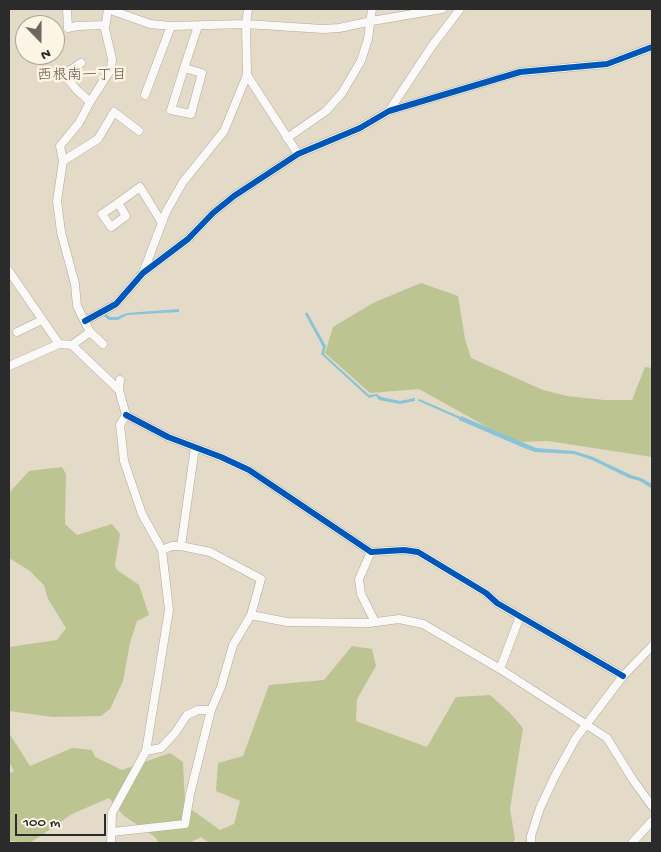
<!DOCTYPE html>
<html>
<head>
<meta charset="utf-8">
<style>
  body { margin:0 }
  #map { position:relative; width:661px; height:852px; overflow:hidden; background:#e3dac7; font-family:"Gochi Hand",sans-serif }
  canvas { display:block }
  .frame { position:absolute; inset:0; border:10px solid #2b2b2b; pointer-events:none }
  .north { position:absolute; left:15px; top:15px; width:50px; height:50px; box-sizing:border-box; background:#fcf5e5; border:1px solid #a8a49b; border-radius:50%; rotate:158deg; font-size:14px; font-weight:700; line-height:20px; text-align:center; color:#2b2b2b }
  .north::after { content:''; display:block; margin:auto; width:18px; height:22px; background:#6b6862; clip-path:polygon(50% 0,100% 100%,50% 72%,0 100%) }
  .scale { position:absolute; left:15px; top:814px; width:91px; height:22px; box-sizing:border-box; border:2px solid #2b2b2b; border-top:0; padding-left:6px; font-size:15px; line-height:18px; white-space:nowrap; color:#2b2b2b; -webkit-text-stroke:4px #fcf5e5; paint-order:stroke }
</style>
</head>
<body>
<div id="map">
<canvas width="661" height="852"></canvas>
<div class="frame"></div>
<div class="north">N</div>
<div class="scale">100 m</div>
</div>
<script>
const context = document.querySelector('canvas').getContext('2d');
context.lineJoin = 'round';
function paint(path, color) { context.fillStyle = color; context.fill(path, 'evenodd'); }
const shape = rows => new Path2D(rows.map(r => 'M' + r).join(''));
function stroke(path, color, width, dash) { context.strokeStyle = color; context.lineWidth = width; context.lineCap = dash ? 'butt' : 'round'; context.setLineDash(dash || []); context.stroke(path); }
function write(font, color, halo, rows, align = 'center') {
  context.font = font + ' "Gochi Hand","Klee One",sans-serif'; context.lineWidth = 5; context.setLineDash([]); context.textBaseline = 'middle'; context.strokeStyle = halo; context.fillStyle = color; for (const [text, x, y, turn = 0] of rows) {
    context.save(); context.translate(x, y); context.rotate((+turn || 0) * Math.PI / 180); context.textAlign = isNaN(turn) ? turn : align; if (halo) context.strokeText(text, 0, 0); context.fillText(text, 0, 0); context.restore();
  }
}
paint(shape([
  [421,283,458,296,465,339,471,358,543,390,567,396,604,400,632,400,645,367,652,368,652,457,548,441,514,442,419,389,370,393,325,353,333,327,373,303],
  [62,467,66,474,65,524,77,535,112,524,120,534,115,565,117,570,139,585,149,615,137,621,130,643,123,681,110,709,101,716,53,717,9,711,9,647,57,640,66,628,48,599,44,585,30,571,9,558,9,493,29,471],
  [352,646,372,649,376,666,357,699,356,721,427,747,456,697,490,695,510,713,523,728,510,809,515,839,513,843,209,843,201,837,189,843,159,843,155,837,123,815,109,798,72,814,30,843,9,841,9,774,14,771,9,762,9,733,30,766,72,748,92,750,95,757,122,770,170,753,183,762,185,805,220,830,234,824,240,801,216,791,218,763,243,756,269,685,324,680]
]), '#bcc591');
paint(shape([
  [179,309,179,312,127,315,118,320,109,320,104,316,106,314,110,317,117,317,127,313],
  [307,312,326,346,324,354,369,395,377,394,381,397,400,401,415,398,415,401,400,404,379,400,376,396,369,398,321,354,323,347,305,314],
  [461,416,536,448,574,451,593,457,631,475,641,478,652,484,652,489,640,481,629,478,592,460,574,454,535,452,524,448,459,420]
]), '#89c3d8');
stroke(shape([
  [419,400,460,418]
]), '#89c3d8', 2);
const minor = shape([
  [67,9,68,28,77,26,105,25],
  [108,9,150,24,171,26,246,24,323,29,339,28,372,21,442,9],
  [81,63,64,74,76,89,90,102],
  [184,68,202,73,191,114,171,110,184,68,198,26],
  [247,75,298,154],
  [145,95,171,26],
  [389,111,432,46,460,9],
  [287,138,326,111,342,93,361,61,368,39,372,9],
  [63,161,98,139,114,112,139,131],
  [118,203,126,216,111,227,102,214,118,203,140,187,162,223],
  [9,271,59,344,72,345,119,390],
  [143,273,166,212,183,182,224,131,247,75,246,24,248,9],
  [85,321,116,304,143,273,188,239,213,213,234,196,298,154,360,128,389,111,520,72,607,64,652,47],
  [17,332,42,320],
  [103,344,90,332,77,306,75,284,61,232,57,201,63,161,60,146,79,123,90,102,111,69,112,59,105,29,108,9],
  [72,345,90,332],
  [9,366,59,344],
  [126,415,168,437,221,457,249,470,371,552,404,550,418,552,486,593,497,603,623,676],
  [181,546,195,447],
  [371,552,359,579,361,594,375,622],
  [251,615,287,622,369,623,399,619,423,624,500,669,607,738,633,780,652,806],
  [500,669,520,616],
  [146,751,161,748,175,733,187,715,198,710,211,710],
  [112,832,185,824,190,794,211,710,221,687,233,645,251,615,261,579,210,552,181,546,172,546,162,550],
  [111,843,112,813,146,751,169,610,162,550,142,514,124,461,120,425,126,415,119,390,120,380],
  [531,843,531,836,540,808,555,776,576,738,623,676,652,646],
  [632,843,652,821]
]);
stroke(minor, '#afa99d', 9);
stroke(minor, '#fbf9f7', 8);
stroke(shape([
  [85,321,116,304,143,273,188,239,213,213,234,196,298,154,360,128,389,111,520,72,607,64,652,47],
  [126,415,168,437,221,457,249,470,371,552,404,550,418,552,486,593,497,603,623,676]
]), '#0057b8', 6);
write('15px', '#6f5248', '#fcf5e5', [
  ["西根南一丁目",82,77]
]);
</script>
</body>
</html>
